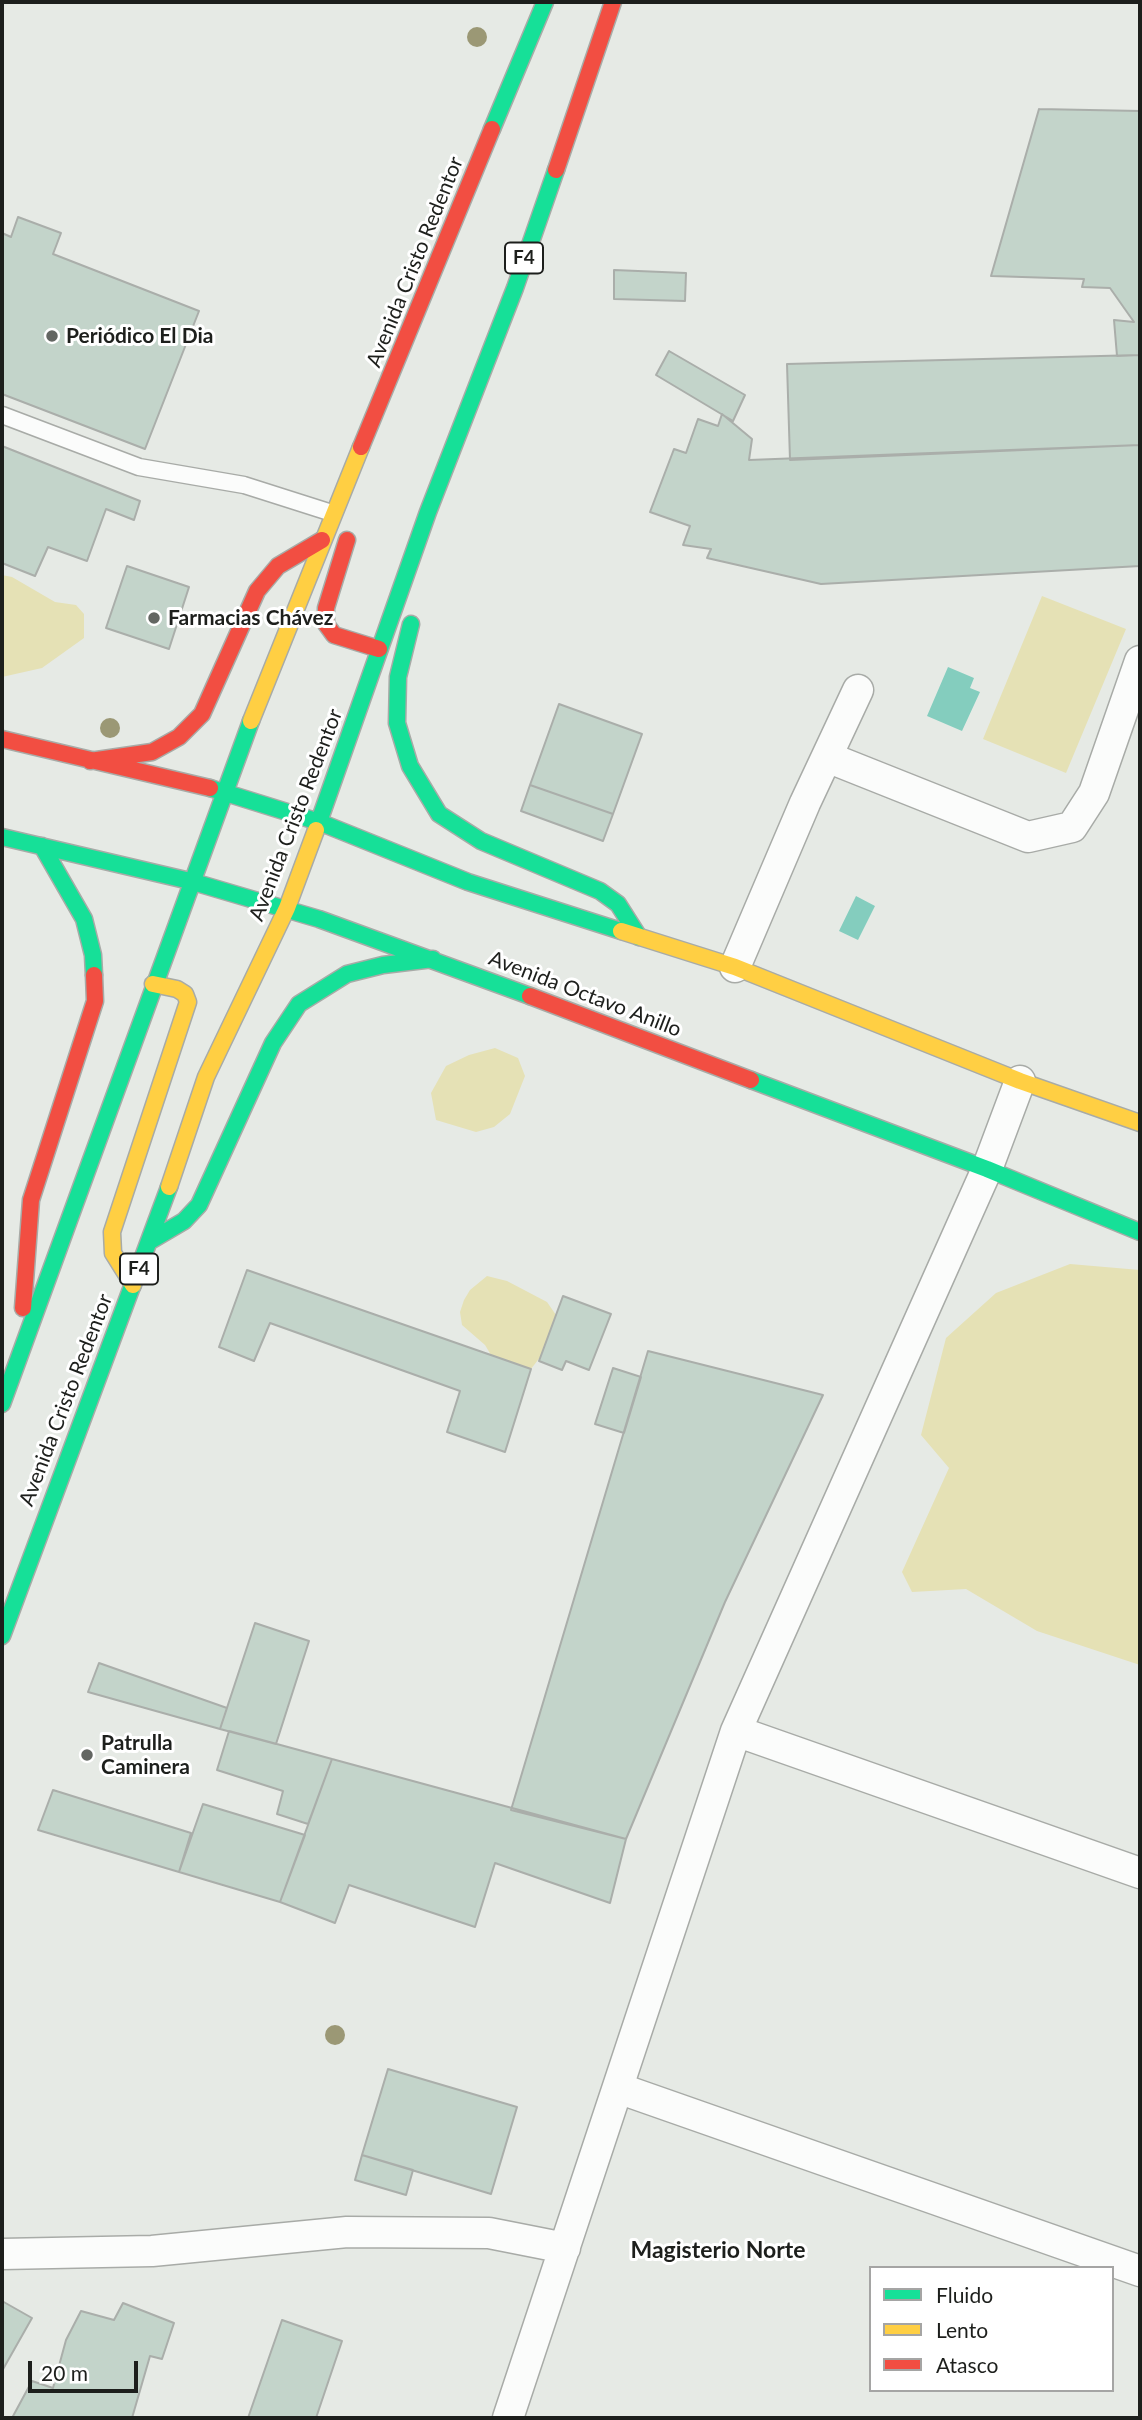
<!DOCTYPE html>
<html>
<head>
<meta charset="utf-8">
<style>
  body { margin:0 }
  #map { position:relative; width:1142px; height:2420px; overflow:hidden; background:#e6eae5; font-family:Lato,sans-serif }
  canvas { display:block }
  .frame { position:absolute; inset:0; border:4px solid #1d1f1c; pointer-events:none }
  .legend { position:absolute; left:869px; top:2266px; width:245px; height:126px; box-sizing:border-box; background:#fff; border:2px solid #a5a5a4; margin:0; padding:9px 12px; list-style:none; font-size:21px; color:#1d1f1c }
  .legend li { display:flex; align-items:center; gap:14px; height:35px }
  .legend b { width:35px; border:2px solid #a5a5a4 }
  .scale { position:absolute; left:28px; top:2361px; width:110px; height:32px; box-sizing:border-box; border:4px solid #1d1f1c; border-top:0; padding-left:9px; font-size:21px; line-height:24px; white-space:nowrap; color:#1d1f1c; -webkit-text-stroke:5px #fff; paint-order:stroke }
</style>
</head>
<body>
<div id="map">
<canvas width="1142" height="2420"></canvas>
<div class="frame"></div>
<ul class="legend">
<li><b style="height:9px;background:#16e098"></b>Fluido</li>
<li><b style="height:9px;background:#ffcf43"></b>Lento</li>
<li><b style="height:9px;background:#f24e42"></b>Atasco</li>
</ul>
<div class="scale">20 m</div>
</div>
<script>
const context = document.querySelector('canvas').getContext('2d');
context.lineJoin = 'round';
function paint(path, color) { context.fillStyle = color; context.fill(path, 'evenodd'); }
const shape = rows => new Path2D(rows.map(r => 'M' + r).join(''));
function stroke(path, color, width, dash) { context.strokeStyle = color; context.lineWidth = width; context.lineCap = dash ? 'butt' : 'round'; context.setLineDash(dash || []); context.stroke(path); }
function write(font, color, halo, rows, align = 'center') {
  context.font = font + ' Lato,sans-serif'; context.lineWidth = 6; context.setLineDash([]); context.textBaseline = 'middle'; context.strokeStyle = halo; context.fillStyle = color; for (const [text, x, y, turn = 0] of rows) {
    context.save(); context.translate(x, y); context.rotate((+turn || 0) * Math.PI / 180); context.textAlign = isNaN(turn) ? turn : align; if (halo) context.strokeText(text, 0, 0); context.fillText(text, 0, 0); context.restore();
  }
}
paint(shape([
  [2,575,12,577,55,602,76,605,84,614,84,638,42,668,2,677],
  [1042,596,1126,629,1066,773,983,739],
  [495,1048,518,1058,525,1076,510,1114,494,1127,476,1132,436,1120,431,1093,446,1066,469,1055],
  [1070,1264,1140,1270,1140,1665,1037,1631,966,1589,912,1592,902,1572,949,1468,921,1435,946,1338,996,1293],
  [487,1276,507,1281,547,1302,556,1315,541,1356,531,1369,491,1355,485,1345,462,1325,460,1312,464,1300,470,1290]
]), '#e5e1b5');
paint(shape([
  [948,667,974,678,970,688,980,692,962,731,927,716],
  [856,896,875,906,858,940,839,931]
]), '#84cdbe');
const building = shape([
  [1039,109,1140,111,1140,375,1140,355,1117,356,1114,320,1134,322,1110,288,1082,287,1084,279,991,276,1039,109],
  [18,217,61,233,53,254,199,311,145,449,2,394,2,233,11,237,18,217],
  [614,270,686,273,685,301,614,299,614,270],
  [669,351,745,395,733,421,656,375,669,351],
  [1140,355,1140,445,790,460,787,364,1140,355],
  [722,414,752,439,749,460,1140,445,1140,566,821,584,707,558,711,549,683,545,690,526,650,512,674,449,686,453,698,419,718,426,722,414],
  [2,446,140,501,134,520,106,509,87,561,48,547,35,576,2,563,2,446],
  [127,566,189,587,169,649,106,628,127,566],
  [559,704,642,734,613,814,530,785,559,704],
  [530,785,613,814,603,841,521,811,530,785],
  [247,1270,531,1369,505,1452,447,1432,460,1391,270,1323,254,1361,219,1347,247,1270],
  [563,1296,611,1314,589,1370,566,1361,562,1370,539,1361,563,1296],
  [648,1351,823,1395,725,1602,626,1839,511,1810,648,1351],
  [613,1368,641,1377,624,1433,595,1424,613,1368],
  [255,1623,309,1641,276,1744,220,1729,255,1623],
  [99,1663,227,1708,220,1729,88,1692,99,1663],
  [229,1731,332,1759,308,1824,277,1814,283,1791,217,1770,229,1731],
  [332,1759,626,1839,610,1903,495,1863,475,1927,349,1885,335,1923,280,1902,332,1759],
  [53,1790,191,1833,179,1872,38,1830,53,1790],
  [203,1804,305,1835,280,1902,179,1872,203,1804],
  [388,2069,517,2107,491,2194,362,2155,388,2069],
  [362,2155,413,2170,406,2195,355,2180,362,2155],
  [2,2301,32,2318,2,2371,2,2301],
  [123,2303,174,2323,162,2359,150,2356,132,2418,12,2418,32,2381,53,2388,66,2340,81,2311,114,2320,123,2303],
  [282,2320,342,2341,316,2418,248,2418,282,2320]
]);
paint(building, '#c3d4ca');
stroke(building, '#aaaeaa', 2);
const lane = shape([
  [2,415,139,467,244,485,332,513]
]);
const street = shape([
  [827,757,1028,837,1072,827,1094,793,1140,661],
  [735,967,805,803,858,690],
  [736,1731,1140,1873],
  [618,2088,1140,2271],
  [2,2254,152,2251,347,2232,489,2233,565,2248],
  [508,2418,736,1731,987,1169,1020,1081]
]);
const fast = shape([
  [492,129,545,2],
  [411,624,398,677,397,723,410,766,439,814,481,841,600,891,618,904,639,937],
  [210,788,319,822,468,882,621,931],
  [316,830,428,512,515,288,556,170],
  [2,837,190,881,319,919,530,996],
  [42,846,84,919,93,955,94,975],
  [751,1080,987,1169,1140,1232],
  [150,1241,184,1221,199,1205,273,1043,299,1004,347,974,383,965,433,959],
  [2,1404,251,721],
  [2,1636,169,1187]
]);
const slow = shape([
  [251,721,361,447],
  [621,931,735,967,1020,1081,1140,1123],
  [169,1187,206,1077,287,908,316,830],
  [133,1285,113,1253,112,1232,188,1002,185,994,177,989,153,984]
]);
const jam = shape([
  [556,170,613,2],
  [361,447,492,129],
  [347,540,326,608,326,624,334,635,379,649],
  [2,739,210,788],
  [90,761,152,752,179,737,202,714,257,591,278,566,322,540],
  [530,996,751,1080],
  [23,1308,31,1200,95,1001,94,975]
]);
stroke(lane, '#a8aba7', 19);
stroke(street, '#a8aba7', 33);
stroke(fast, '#a8aba7', 19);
stroke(slow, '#a8aba7', 19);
stroke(jam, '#a8aba7', 19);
stroke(lane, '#fbfcfb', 16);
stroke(street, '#fbfcfb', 30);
stroke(fast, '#16e098', 16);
stroke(slow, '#ffcf43', 16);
stroke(jam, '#f24e42', 16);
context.fillStyle = '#9b9875';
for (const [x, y] of [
  [477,37],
  [110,728],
  [335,2035]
]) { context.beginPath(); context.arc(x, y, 10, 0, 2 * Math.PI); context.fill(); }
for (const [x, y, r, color] of [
  [52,336,7,"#636662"],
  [154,618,7,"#636662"],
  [87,1755,7,"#636662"]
]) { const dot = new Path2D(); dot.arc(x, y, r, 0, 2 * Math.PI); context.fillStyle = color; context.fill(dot); stroke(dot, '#fff', 2.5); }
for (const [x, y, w] of [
  [524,258,38],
  [139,1269,38]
]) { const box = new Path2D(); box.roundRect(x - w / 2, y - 15.5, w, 31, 5); context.fillStyle = '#fff'; context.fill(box); stroke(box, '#1d1f1c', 2); }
write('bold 19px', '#1d1f1c', null, [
  ["F4",524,258],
  ["F4",139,1269]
]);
write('21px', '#1d1f1c', '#fff', [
  ["Avenida Cristo Redentor",415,262,-68],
  ["Avenida Cristo Redentor",296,815,-69],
  ["Avenida Octavo Anillo",585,994,21],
  ["Avenida Cristo Redentor",66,1400,-69]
]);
write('bold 21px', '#1d1f1c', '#fff', [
  ["Periódico El Dia",66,336],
  ["Farmacias Chávez",168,618],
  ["Patrulla",101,1743],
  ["Caminera",101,1767]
], 'left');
write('bold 23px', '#1d1f1c', '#fff', [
  ["Magisterio Norte",718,2251]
]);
</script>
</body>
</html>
